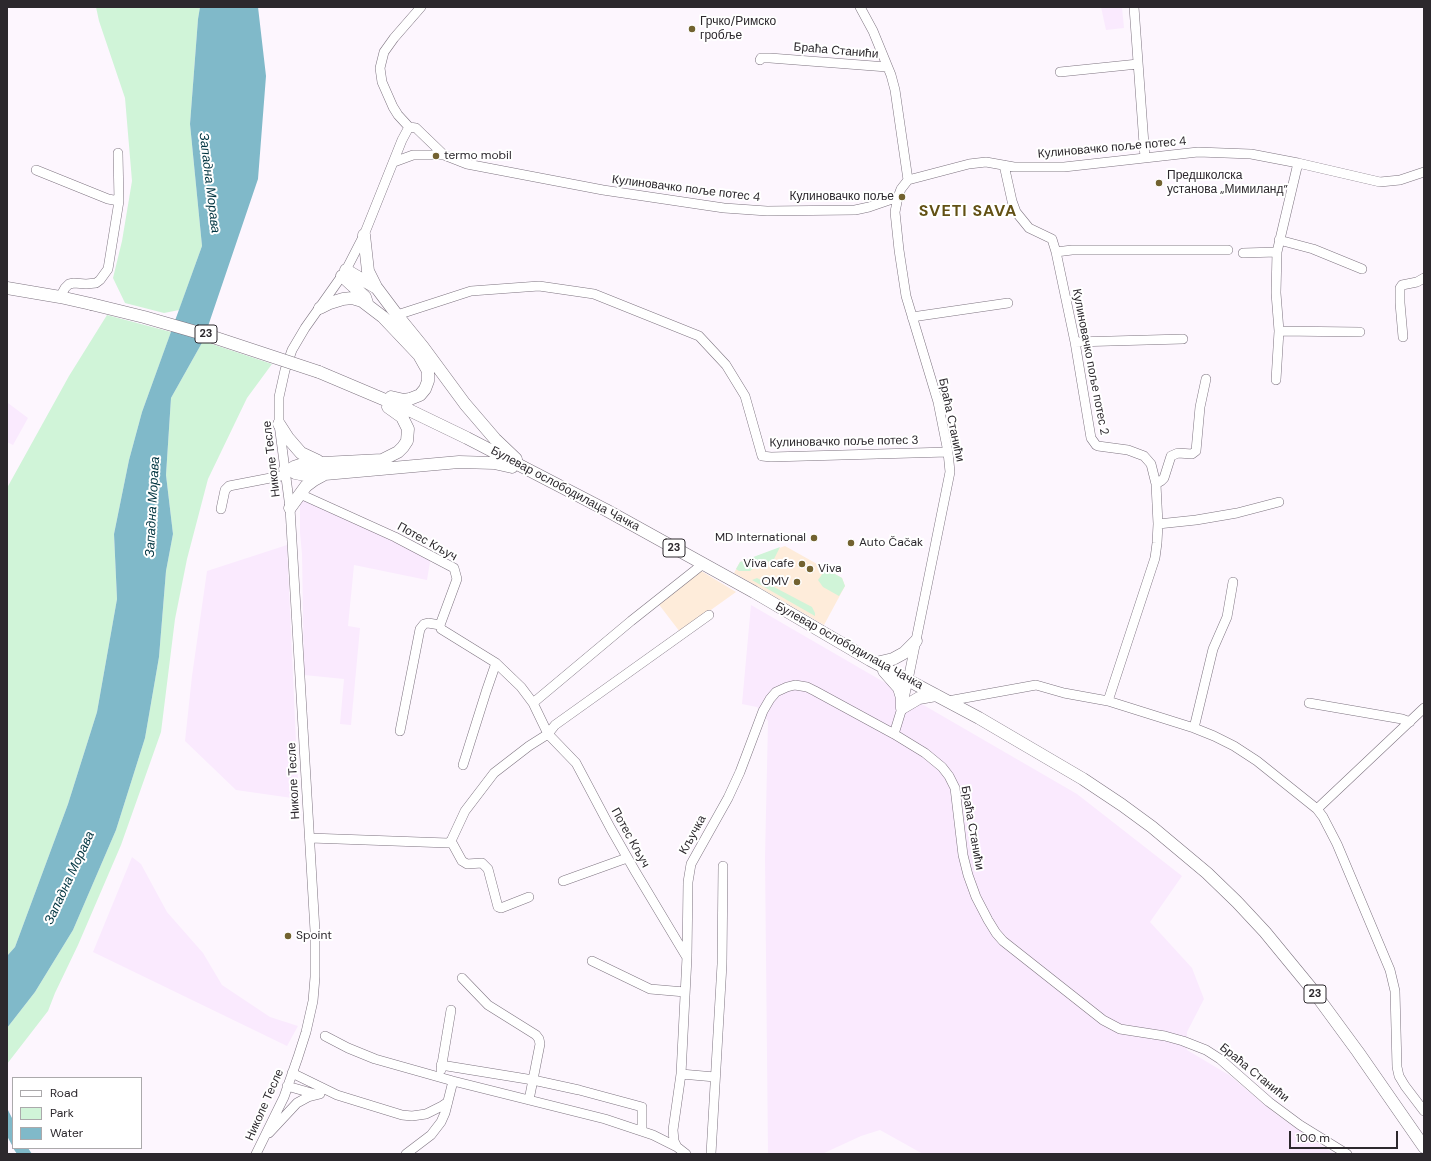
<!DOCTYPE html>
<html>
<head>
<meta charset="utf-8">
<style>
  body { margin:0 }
  #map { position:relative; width:1431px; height:1161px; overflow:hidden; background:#fdf6fe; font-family:"DM Sans",sans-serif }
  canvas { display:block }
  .frame { position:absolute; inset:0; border:8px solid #2c282d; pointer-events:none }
  .legend { position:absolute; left:12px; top:1077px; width:130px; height:72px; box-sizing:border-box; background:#fff; border:1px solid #aba9ab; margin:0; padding:5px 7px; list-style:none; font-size:12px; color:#2c282d }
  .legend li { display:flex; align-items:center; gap:8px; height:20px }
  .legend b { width:20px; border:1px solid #aba9ab }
  .scale { position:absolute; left:1289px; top:1131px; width:109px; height:18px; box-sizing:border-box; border:2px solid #2c282d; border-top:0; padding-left:5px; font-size:12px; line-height:14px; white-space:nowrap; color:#2c282d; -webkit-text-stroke:3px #fff; paint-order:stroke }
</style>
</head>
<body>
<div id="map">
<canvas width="1431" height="1161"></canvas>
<div class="frame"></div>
<ul class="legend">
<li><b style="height:5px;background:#fff"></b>Road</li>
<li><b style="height:11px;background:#d0f4d8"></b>Park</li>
<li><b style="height:11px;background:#80b9c9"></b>Water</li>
</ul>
<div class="scale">100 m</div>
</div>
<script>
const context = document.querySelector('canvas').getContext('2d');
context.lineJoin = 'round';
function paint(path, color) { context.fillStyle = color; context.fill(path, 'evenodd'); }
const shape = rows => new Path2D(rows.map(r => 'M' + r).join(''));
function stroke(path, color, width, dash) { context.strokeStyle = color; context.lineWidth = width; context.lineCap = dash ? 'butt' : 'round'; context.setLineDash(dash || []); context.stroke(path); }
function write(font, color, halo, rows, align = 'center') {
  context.font = font + ' "DM Sans",sans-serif'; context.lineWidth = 4; context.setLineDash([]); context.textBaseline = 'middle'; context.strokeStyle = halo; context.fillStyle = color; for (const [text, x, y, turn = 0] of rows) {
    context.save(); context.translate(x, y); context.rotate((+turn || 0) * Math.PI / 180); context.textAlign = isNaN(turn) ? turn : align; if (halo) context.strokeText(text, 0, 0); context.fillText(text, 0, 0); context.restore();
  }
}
paint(shape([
  [785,546,842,578,845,586,824,625,734,573,740,562],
  [698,569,736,592,680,632,657,602]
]), '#feecda');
paint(shape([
  [1101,7,1122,7,1124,28,1106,30],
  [8,403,28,418,13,445,7,442,7,405],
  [300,494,431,556,427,580,354,565,348,626,360,628,351,725,340,724,344,679,304,675,302,554,300,532],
  [287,545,296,743,299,799,236,790,185,741,192,676,207,571],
  [751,605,1077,794,1182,876,1150,922,1192,968,1204,999,1187,1032,1187,1050,1229,1075,1276,1114,1334,1154,923,1154,880,1130,861,1136,822,1154,768,1154,765,858,768,721,757,707,742,704],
  [132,857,141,864,167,912,203,953,222,985,270,1017,298,1026,287,1046,93,952]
]), '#faeafe');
paint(shape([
  [96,7,200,7,198,19,190,124,202,246,179,310,164,313,125,303,113,278,122,241,132,181,125,98,99,21],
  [107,315,171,332,142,412,129,460,114,534,117,599,97,712,68,804,15,947,7,956,7,488,69,376],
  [203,341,272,364,247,398,208,479,187,559,175,619,161,732,121,845,78,945,55,993,48,1011,7,1064,7,1028,35,992,73,930,116,830,145,738,159,657,166,571,173,534,166,475,171,398],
  [780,547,774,559,770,561,756,566,750,571,739,571,736,569,740,562],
  [826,569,842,578,845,586,839,596,823,587,818,580],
  [757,578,812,607,815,613,815,616,752,580]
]), '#d0f4d8');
paint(shape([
  [200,7,258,7,266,76,258,179,203,341,171,398,166,475,173,534,166,571,159,657,145,738,116,830,73,930,35,992,7,1028,7,956,15,947,68,804,97,712,117,599,114,534,129,460,142,412,202,246,190,124,198,19],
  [7,1108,13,1120,13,1147,7,1136],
  [13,1148,28,1148,32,1154,17,1154]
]), '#80b9c9');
const minor = shape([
  [860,7,873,31,891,75,895,90,908,180],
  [1134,7,1145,158],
  [760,60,761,58,770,58,887,67],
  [1060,72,1138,64],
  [409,127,398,115,393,107,382,82,380,68,384,52,394,38,421,7],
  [409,127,416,128,444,155],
  [394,162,413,155,444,155,467,164,603,190,724,208,767,211,855,210,869,207,898,197],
  [1004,165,1012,201,1016,212,1029,228,1052,239,1056,252,1075,342,1091,438,1096,445,1098,446,1128,450,1144,456,1151,464,1156,484,1158,524,1157,543,1155,558,1108,701],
  [36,170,108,199,119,201],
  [1279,240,1313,249,1362,269],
  [1056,252,1072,250,1228,250],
  [1243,253,1277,252],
  [60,297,65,288,69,284,74,283,86,284,96,283,100,280,108,269,119,201,118,153],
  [397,315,471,291,539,286,594,294,699,336,726,365,745,396,762,456,771,457,948,452],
  [912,317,1008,303],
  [1279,331,1360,332],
  [1403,337,1400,303,1400,288,1402,285,1417,282,1424,278],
  [1075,342,1183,339],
  [1276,380,1279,331,1276,293,1277,252,1298,163],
  [1156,484,1161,481,1164,478,1171,456,1178,453,1192,454,1196,451,1200,407,1206,379],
  [300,494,395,537,454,568,457,579,440,625,441,629,496,663,521,687,533,703,548,734,555,725,709,615],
  [221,509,225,490,229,486,286,475],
  [1158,524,1196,520,1237,513,1279,502],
  [948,701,1036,685,1064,693,1108,701,1194,728,1214,736,1234,746,1257,761,1317,809,1323,817,1337,844,1390,970,1395,991,1397,1067,1399,1076,1405,1086,1424,1111],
  [533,703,631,621,703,564],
  [1309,703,1402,719,1410,722],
  [1194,728,1213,649,1227,617,1233,582],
  [400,731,420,629,424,624,428,623,440,625],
  [894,734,902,708,908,680,950,472,948,452,938,402,906,296,899,250,895,212,898,197,901,189,908,180,969,164,986,162,1014,167,1064,167,1198,152,1251,154,1298,163,1380,182,1400,180,1424,172],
  [463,765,486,692,496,663],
  [1317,809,1424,708],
  [310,838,448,843,451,841,465,811,494,773,529,746,548,734,576,763,611,829,635,871,686,956],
  [451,841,462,861,467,864,482,863,488,869,498,907,501,908,529,897],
  [563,881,627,858],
  [592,961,650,989,685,992],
  [462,978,488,1005,536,1035,539,1039,540,1044,529,1100],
  [325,1036,348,1048,375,1059,453,1081,605,1119,653,1135,677,1147],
  [441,1065,533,1080,579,1090,642,1107,642,1131],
  [441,1070,451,1010],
  [292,1073,337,1095,402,1115,412,1116,426,1114,442,1106,448,1102],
  [681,1074,715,1077],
  [287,1086,315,1094],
  [269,1133,297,1103,308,1097,320,1094],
  [256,1154,284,1097,298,1057,306,1032,313,1001,315,977,315,931,290,508,279,424,279,397,285,370,292,350,305,328,346,270,364,235,402,140,409,127],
  [406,1154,431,1135,441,1122,445,1113,453,1081],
  [686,1154,677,1147,674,1141,673,1130,681,1074,687,957,688,882,691,864,728,798,740,772,763,711,770,699,776,692,787,687,795,685,807,687,815,691,894,734,925,753,942,767,949,776,955,788,963,855,968,875,976,897,988,920,996,933,1003,941,1103,1020,1120,1029,1165,1036,1183,1041,1206,1050,1220,1059,1269,1102,1300,1125,1347,1154],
  [711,1154,722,964,723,866]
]);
const major = shape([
  [364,235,368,271,376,287,397,315,423,347,465,404,495,439,516,459],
  [346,270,375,287],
  [342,276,365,297,367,303],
  [7,288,60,297,91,304],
  [320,308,330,303,343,299,352,298,362,301,383,317,419,355,428,371,428,381,425,389,420,395,410,399,404,400,391,397],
  [319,372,409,410,467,438,606,510,754,592,870,660,979,718,1083,779,1122,805,1152,827,1207,873,1237,902,1265,932,1311,988,1358,1052,1424,1147],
  [279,424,288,438,301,453,318,461],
  [285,469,291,470,295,473,305,475,321,474],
  [291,470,294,467,303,464,382,460,398,452,403,447,407,441,408,429,402,417,388,407],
  [290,508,306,486,314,480,325,474,459,462,494,463,512,467],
  [876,663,893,659,904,653,916,641],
  [884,671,899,688,902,698,902,708],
  [902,708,919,698,936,695]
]);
stroke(minor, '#7e7480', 10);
stroke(major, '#7e7480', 13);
stroke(minor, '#fff', 9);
stroke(major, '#fff', 12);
const majorBridge = shape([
  [91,304,144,317,210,336,319,372]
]);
stroke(majorBridge, '#7e7480', 13, []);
stroke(majorBridge, '#fff', 12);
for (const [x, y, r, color] of [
  [692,29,4,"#726230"],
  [436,156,4,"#726230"],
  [1159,183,4,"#726230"],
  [902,197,4,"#726230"],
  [814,538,4,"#726230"],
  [851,543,4,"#726230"],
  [802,564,4,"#726230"],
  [810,569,4,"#726230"],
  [797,582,4,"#726230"],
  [288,936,4,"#726230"]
]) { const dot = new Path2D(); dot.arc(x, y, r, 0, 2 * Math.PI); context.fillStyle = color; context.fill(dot); stroke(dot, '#fff', 1.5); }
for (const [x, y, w] of [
  [206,334,22],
  [674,548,22],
  [1315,994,22]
]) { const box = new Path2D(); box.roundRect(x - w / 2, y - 9, w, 18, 3); context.fillStyle = '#fff'; context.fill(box); stroke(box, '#2c282d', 1); }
write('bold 11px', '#2c282d', null, [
  ["23",206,334],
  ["23",674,548],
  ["23",1315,994]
]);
write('12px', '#2c282d', '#fff', [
  ["Грчко/Римско",700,22],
  ["гробље",700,36],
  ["termo mobil",444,156],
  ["Предшколска",1167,176],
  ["установа „Мимиланд”",1167,190],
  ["Кулиновачко поље",894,197,"right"],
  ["MD International",806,538,"right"],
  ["Auto Čačak",859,543],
  ["Viva cafe",794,564,"right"],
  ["Viva",818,569],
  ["OMV",789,582,"right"],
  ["Spoint",296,936]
], 'left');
write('12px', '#2c282d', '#fff', [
  ["Браћа Станићи",836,51,5],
  ["Кулиновачко поље потес 4",1112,148,-5],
  ["Кулиновачко поље потес 4",686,189,7],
  ["Кулиновачко поље потес 2",1090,362,79],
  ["Браћа Станићи",951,420,78],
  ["Кулиновачко поље потес 3",844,442,-1],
  ["Николе Тесле",272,459,-97],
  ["Булевар ослободилаца Чачка",565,489,28],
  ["Потес Кључ",427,542,29],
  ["Булевар ослободилаца Чачка",849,646,29],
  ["Николе Тесле",294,781,-93],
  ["Браћа Станићи",972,828,80],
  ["Кључка",693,835,-61],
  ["Потес Кључ",630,838,61],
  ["Браћа Станићи",1254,1073,39],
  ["Николе Тесле",265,1105,-66]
]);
write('italic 13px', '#003440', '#fff', [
  ["Западна Морава",209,183,83],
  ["Западна Морава",153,507,-87],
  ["Западна Морава",70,878,-65]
]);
context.letterSpacing = '1px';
write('bold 16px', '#625014', '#fff', [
  ["SVETI SAVA",968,212]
]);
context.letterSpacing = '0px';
</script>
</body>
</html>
